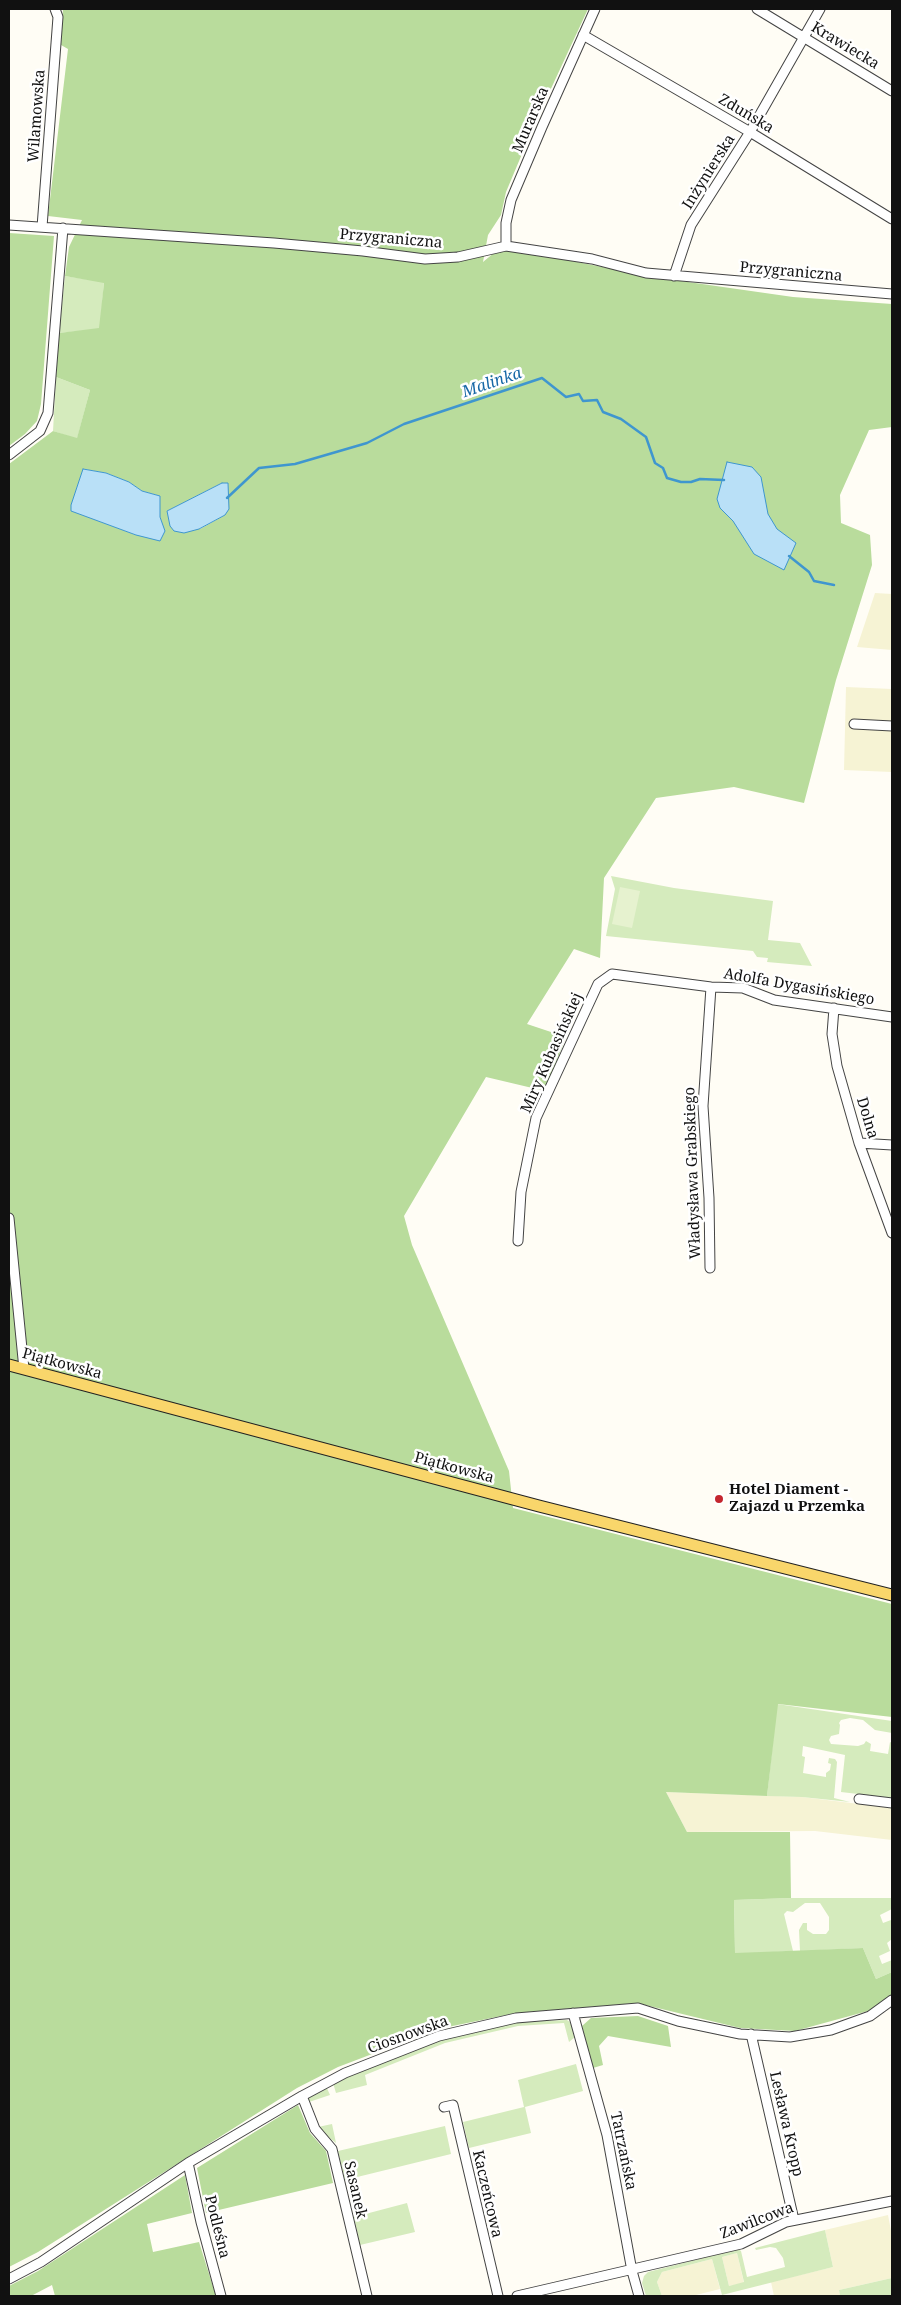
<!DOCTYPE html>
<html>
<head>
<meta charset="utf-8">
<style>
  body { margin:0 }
  #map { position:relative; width:901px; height:2305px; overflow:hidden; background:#fffdf5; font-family:"Noto Serif",serif }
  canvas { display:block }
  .frame { position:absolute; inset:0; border:10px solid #111; pointer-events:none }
</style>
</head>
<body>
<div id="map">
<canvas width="901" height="2305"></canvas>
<div class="frame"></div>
</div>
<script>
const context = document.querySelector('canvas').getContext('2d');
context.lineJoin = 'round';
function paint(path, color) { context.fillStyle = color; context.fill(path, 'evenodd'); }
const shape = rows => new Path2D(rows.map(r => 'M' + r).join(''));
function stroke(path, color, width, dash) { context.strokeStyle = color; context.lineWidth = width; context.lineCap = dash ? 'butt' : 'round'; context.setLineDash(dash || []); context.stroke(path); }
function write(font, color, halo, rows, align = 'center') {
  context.font = font + ' "Noto Serif",serif'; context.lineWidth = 5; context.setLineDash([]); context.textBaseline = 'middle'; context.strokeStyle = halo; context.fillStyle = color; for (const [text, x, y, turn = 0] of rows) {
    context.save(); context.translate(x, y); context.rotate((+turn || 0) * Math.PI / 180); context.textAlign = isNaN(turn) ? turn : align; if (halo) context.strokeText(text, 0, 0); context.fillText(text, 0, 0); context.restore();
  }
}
paint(shape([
  [875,593,892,594,892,650,857,647],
  [846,687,892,689,892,772,844,770],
  [666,1792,802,1797,892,1808,892,1840,815,1831,687,1832],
  [888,2215,892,2236,892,2278,839,2290,840,2296,774,2296,771,2282,833,2267,825,2230],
  [737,2253,744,2283,729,2286,722,2257],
  [712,2259,720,2289,692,2296,662,2296,657,2282,662,2272]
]), '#f6f3d4');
paint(shape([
  [65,276,104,282,100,329,59,333],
  [56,377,90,390,77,439,53,431],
  [611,876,674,888,773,901,768,940,800,943,812,966,767,962,768,958,757,957,753,951,606,936,615,889],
  [777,1704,892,1721,892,1733,875,1730,863,1720,850,1718,841,1720,839,1723,840,1725,839,1734,831,1736,829,1740,831,1744,858,1746,864,1744,866,1741,871,1744,870,1751,888,1754,890,1742,892,1743,892,1798,841,1792,845,1755,803,1746,802,1756,805,1757,803,1773,826,1777,826,1773,830,1770,831,1764,828,1763,829,1758,835,1759,837,1762,834,1798,850,1802,802,1797,767,1796],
  [791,1898,892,1898,892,1909,880,1915,883,1923,891,1920,892,1924,892,1939,887,1943,890,1951,879,1956,882,1964,892,1960,892,1972,876,1979,863,1948,800,1951,799,1930,803,1923,807,1923,807,1930,813,1934,826,1934,829,1930,829,1917,820,1903,805,1903,793,1912,787,1911,784,1914,793,1951,735,1954,734,1900],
  [567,2020,570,2022,575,2037,569,2042,564,2023,518,2026,445,2043,365,2075,367,2085,336,2093,333,2083,441,2039,517,2022],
  [576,2064,583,2091,525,2107,531,2133,469,2148,463,2122,524,2107,518,2080],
  [326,2086,330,2095,309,2102,318,2127,332,2124,336,2143,319,2130,308,2101,310,2096],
  [445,2126,451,2154,345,2180,338,2151],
  [407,2203,415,2232,360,2245,354,2217],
  [825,2230,833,2267,722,2295,712,2259,662,2272,657,2282,662,2296,646,2296,642,2283,644,2276,648,2272,738,2249,741,2251,747,2277,785,2267,783,2258,776,2248,770,2247,756,2250,755,2248],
  [737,2253,744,2282,729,2286,722,2257],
  [892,2278,892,2296,840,2296,839,2290]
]), '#d5ebbd');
paint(shape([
  [63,9,588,9,535,123,506,192,501,215,488,235,483,262,501,247,653,277,793,297,892,304,892,427,869,430,840,495,841,523,870,535,872,565,836,680,804,803,734,787,656,798,604,878,600,958,574,949,527,1024,566,1037,545,1091,486,1077,404,1216,412,1245,509,1471,513,1508,892,1604,892,1717,778,1704,767,1796,666,1792,687,1832,790,1832,791,1898,734,1900,735,1953,863,1948,876,1979,892,1972,892,1996,868,2011,795,2031,740,2028,637,2003,516,2013,438,2029,338,2067,297,2088,38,2252,9,2267,9,464,53,431,77,438,90,390,56,377,59,333,99,328,104,283,65,276,69,247,82,220,48,216,68,49,61,45],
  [83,469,106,473,129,482,142,491,160,496,160,517,164,531,136,535,99,521],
  [222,483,225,515,200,529,167,511],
  [9,233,54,236,41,404,37,421,25,434,9,446],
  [638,2016,668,2026,671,2047,608,2036,599,2046,603,2065,593,2068,582,2026,591,2018],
  [298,2105,310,2133,326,2151,333,2183,206,2213,197,2168],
  [185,2175,192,2213,147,2224,153,2252,199,2242,216,2296,55,2296,52,2285,31,2296,9,2296,9,2286,38,2271]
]), '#b9dc9c');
paint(shape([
  [620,887,640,891,632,928,612,924]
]), '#e6f2cf');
const water = shape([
  [727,462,752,467,761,477,768,514,777,529,796,543,784,570,754,554,733,521,720,508,717,499,727,462],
  [83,469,106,473,129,482,142,491,160,496,160,517,165,531,160,541,136,535,71,511,71,505,83,469],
  [222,483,228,483,229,509,225,515,199,529,184,533,174,531,170,526,167,511,222,483]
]);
paint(water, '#b9e0f7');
stroke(water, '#3f96cf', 1);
stroke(shape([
  [227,498,259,468,295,464,367,443,404,424,542,378,566,397,579,394,583,401,597,400,603,412,621,419,646,437,655,463,663,468,667,478,681,482,691,482,700,479,724,480],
  [789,556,809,572,814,581,834,585]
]), '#3f96cf', 2.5);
const minor = shape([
  [757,9,892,91],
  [583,35,750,132,892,219],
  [9,225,274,243,363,251,425,259,458,257,506,246,592,259,646,273,892,294],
  [42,227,58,17,55,9],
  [506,246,506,223,511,200,542,127,595,9],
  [674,276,691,225,750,132,820,9],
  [9,455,40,431,48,413,63,228],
  [854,724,892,726],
  [834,1008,832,1034,837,1066,859,1143,892,1233],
  [859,1143,892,1145],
  [9,1218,24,1369],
  [518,1241,521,1192,536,1118,598,984,612,974,711,987,743,988,774,1000,892,1017],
  [710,1268,709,1198,703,1106,711,987],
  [859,1799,892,1803],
  [573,2013,607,2135,632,2271,639,2296],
  [751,2034,794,2220],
  [302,2096,315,2129,332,2149,367,2296],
  [444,2107,453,2105,498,2296],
  [188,2163,201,2222,221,2296],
  [9,2279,41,2262,188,2163,302,2096,345,2073,439,2036,516,2018,638,2008,678,2021,740,2034,790,2037,831,2030,870,2016,892,2000],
  [517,2296,741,2244,786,2222,892,2201]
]);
const major = shape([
  [9,1365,539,1506,892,1595]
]);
stroke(minor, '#444', 11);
stroke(major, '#222', 13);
stroke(minor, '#fff', 9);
stroke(major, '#f9d66b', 11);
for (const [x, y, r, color] of [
  [719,1499,5,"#c4262e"]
]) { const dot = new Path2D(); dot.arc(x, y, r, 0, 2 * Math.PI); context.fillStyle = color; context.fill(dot); stroke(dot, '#fff', 2); }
write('15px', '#111', '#fff', [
  ["Krawiecka",845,46,31],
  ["Zduńska",746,114,31],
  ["Wilamowska",37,116,-86],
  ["Murarska",531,120,-67],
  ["Inżynierska",709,172,-58],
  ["Przygraniczna",391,239,5],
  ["Przygraniczna",791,272,5],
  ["Adolfa Dygasińskiego",799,987,10],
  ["Miry Kubasińskiej",552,1053,-66],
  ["Dolna",867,1118,73],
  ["Władysława Grabskiego",693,1173,-92],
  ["Piątkowska",62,1364,15],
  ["Piątkowska",454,1468,15],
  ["Ciosnowska",408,2035,-20],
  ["Lesława Kropp",786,2124,77],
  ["Tatrzańska",623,2151,78],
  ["Sasanek",355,2190,77],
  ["Kaczeńcowa",487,2194,77],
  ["Zawilcowa",757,2221,-21],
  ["Podleśna",217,2227,76]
]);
write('bold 15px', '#111', '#fff', [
  ["Hotel Diament -",729,1490],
  ["Zajazd u Przemka",729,1507]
], 'left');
write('italic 16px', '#1768a6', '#fff', [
  ["Malinka",492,383,-19]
]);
</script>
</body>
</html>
